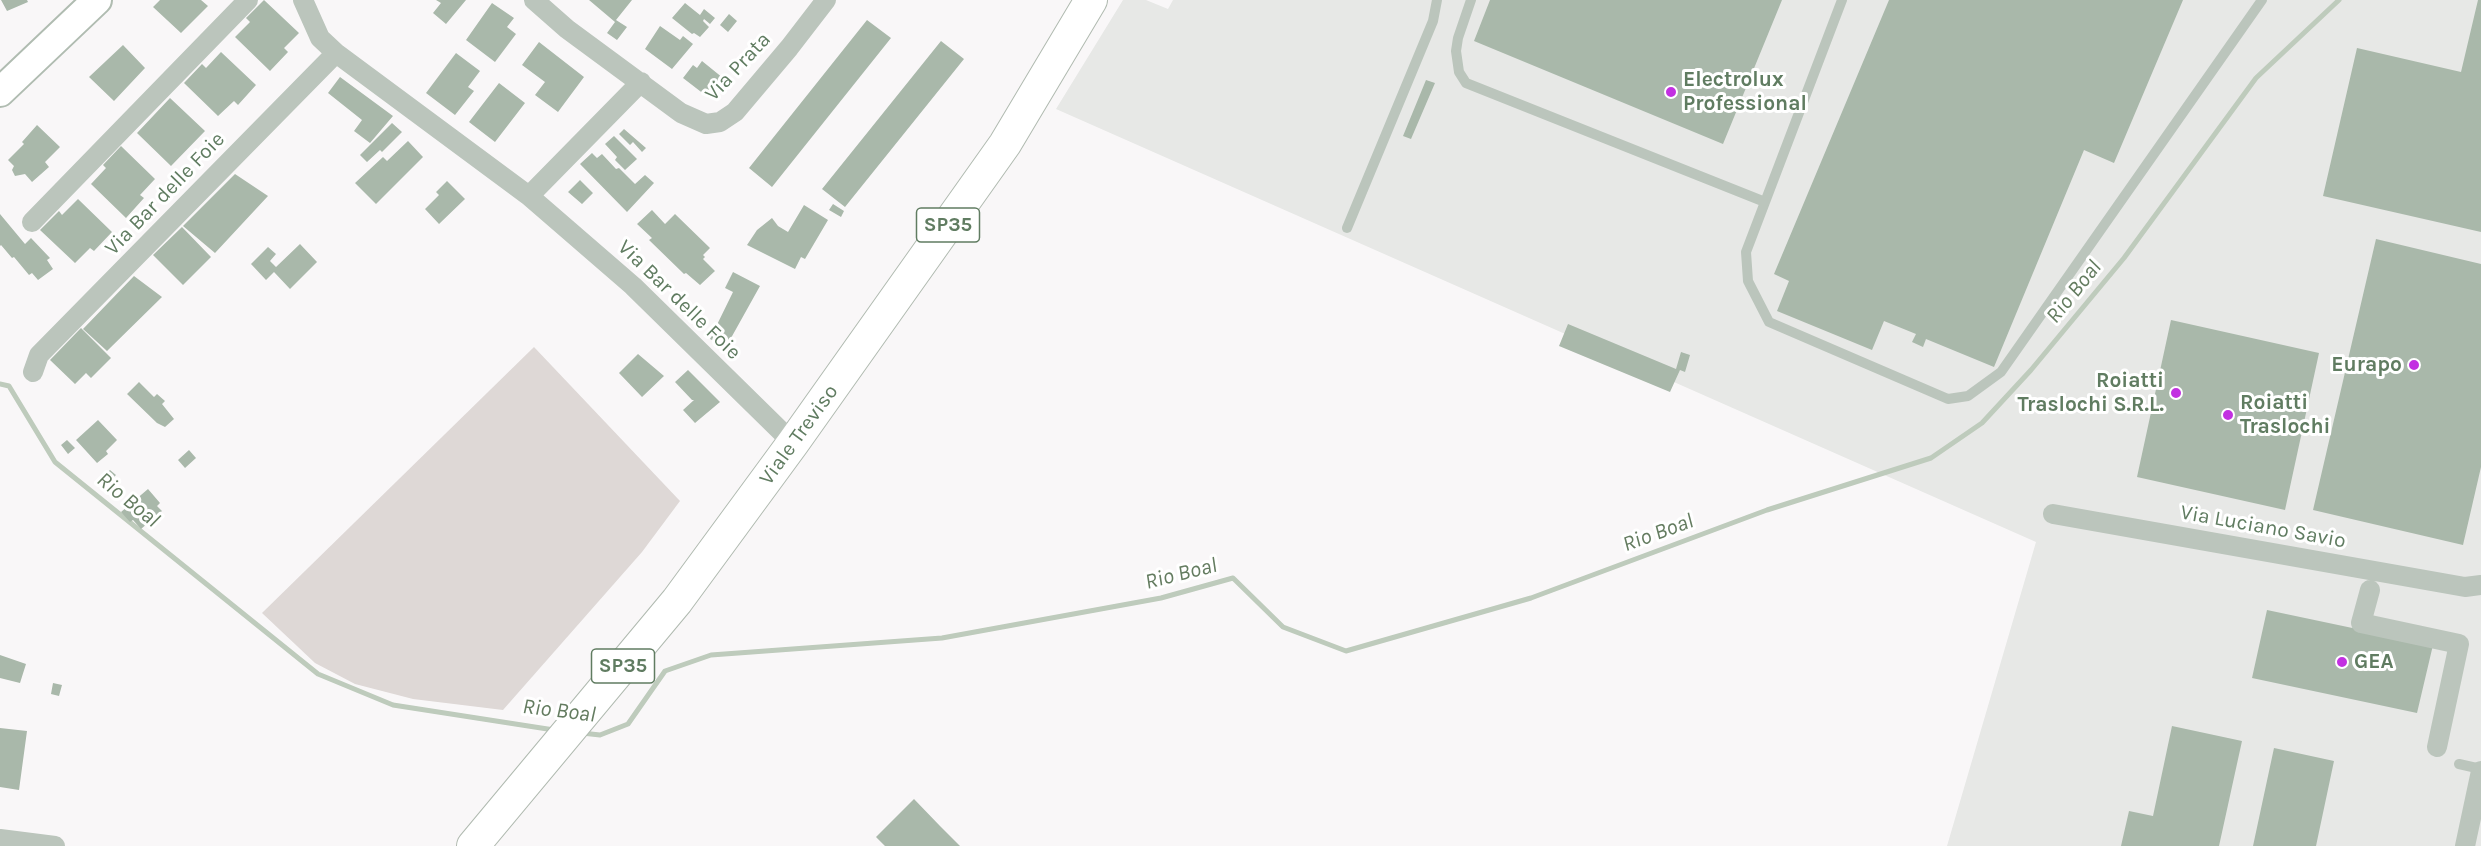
<!DOCTYPE html>
<html>
<head>
<meta charset="utf-8">
<style>
  body { margin:0 }
  canvas { display:block; background:#f9f7f8 }
</style>
</head>
<body>
<canvas width="2481" height="846"></canvas>
<script>
const context = document.querySelector('canvas').getContext('2d');
context.lineJoin = 'round';
function paint(path, color) { context.fillStyle = color; context.fill(path, 'evenodd'); }
const shape = rows => new Path2D(rows.map(r => 'M' + r).join(''));
function stroke(path, color, width, dash) { context.strokeStyle = color; context.lineWidth = width; context.lineCap = dash ? 'butt' : 'round'; context.setLineDash(dash || []); context.stroke(path); }
function write(font, color, halo, rows, align = 'center') {
  context.font = font + ' Karla,sans-serif'; context.lineWidth = 6; context.setLineDash([]); context.textBaseline = 'middle'; context.strokeStyle = halo; context.fillStyle = color; for (const [text, x, y, turn = 0] of rows) {
    context.save(); context.translate(x, y); context.rotate((+turn || 0) * Math.PI / 180); context.textAlign = isNaN(turn) ? turn : align; if (halo) context.strokeText(text, 0, 0); context.fillText(text, 0, 0); context.restore();
  }
}
paint(shape([
  [1123,0,1146,0,1168,9,1173,0,2481,0,2481,846,1947,846,2036,542,1056,109]
]), '#e7e8e6');
paint(shape([
  [534,347,680,501,642,552,503,710,413,699,355,684,315,663,262,613]
]), '#ded8d6');
stroke(shape([
  [0,384,9,386,55,462,318,674,393,705,554,730],
  [582,733,600,735,628,724,665,671,711,655,942,638,1161,598,1233,578,1283,627,1346,651,1531,598,1767,510,1931,458,1982,423,2031,370,2124,258,2256,78,2339,0]
]), '#becbbc', 5);
paint(shape([
  [1,0,27,0,28,2,7,11],
  [160,0,201,0,208,6,181,33,153,7],
  [264,0,299,33,284,48,288,52,270,71,235,37,250,22,246,18],
  [436,0,466,0,446,24,433,13,441,3],
  [589,0,632,0,616,20,627,27,617,40,607,33,615,22],
  [1490,0,1782,0,1723,144,1474,41],
  [1889,0,2183,0,2114,163,2084,150,1994,367,1926,339,1923,347,1912,342,1916,334,1884,321,1872,350,1777,311,1789,281,1774,274],
  [2478,0,2481,0,2481,232,2323,196,2357,48,2461,72],
  [492,3,514,18,507,27,516,34,495,62,466,40],
  [685,3,700,15,704,9,715,18,710,24,704,19,703,21,709,27,700,37,694,33,692,34,672,18],
  [729,14,737,21,728,32,720,25],
  [867,20,891,38,772,187,749,168],
  [660,26,680,40,683,36,693,44,672,69,645,49],
  [941,41,964,59,845,207,822,189],
  [539,42,584,77,558,112,535,95,545,82,522,65],
  [123,45,145,68,114,101,89,77],
  [221,52,256,85,238,105,234,101,218,116,184,83,202,64,206,68],
  [456,53,480,71,468,87,474,91,455,115,426,93],
  [702,61,723,78,709,98,683,78,693,65,697,68],
  [340,77,393,116,370,143,354,131,362,120,328,93],
  [1426,80,1435,83,1411,139,1403,136],
  [499,83,525,103,495,142,469,122],
  [170,98,205,131,171,166,137,133],
  [392,123,402,132,382,152,380,150,367,162,360,155],
  [37,125,60,147,45,162,49,167,32,182,25,174,15,176,12,170,14,166,8,160,24,144,22,142],
  [624,129,646,148,642,152,633,142,630,145,619,134],
  [614,136,637,159,625,170,615,160,617,157,605,144],
  [408,141,423,157,376,204,355,183,383,157,387,161],
  [121,146,155,179,140,195,144,198,126,218,91,184,106,168,103,165],
  [592,153,597,158,602,154,616,169,619,168,635,184,645,175,654,183,627,212,580,164],
  [235,174,268,196,215,253,183,226],
  [580,180,593,193,582,204,568,192],
  [447,181,465,199,439,224,425,209,439,195,436,192],
  [78,199,112,232,94,251,90,248,75,263,40,230,59,211,62,215],
  [833,204,844,211,841,217,829,210],
  [804,205,828,220,805,259,801,257,795,269,747,245,757,230,772,218,778,226,788,232],
  [652,210,665,224,675,214,710,248,703,255,705,257,703,259,715,271,700,285,686,273,684,274,649,240,652,238,637,224],
  [0,214,25,244,31,238,50,258,47,260,53,269,38,280,32,273,29,275,14,257,12,258,1,245,0,246],
  [182,227,211,257,183,285,153,255],
  [2376,239,2481,264,2481,467,2463,545,2313,510],
  [300,244,317,262,290,289,274,272,266,280,251,264,268,247,276,254,270,261,276,267],
  [733,272,760,286,726,347,710,339,733,292,725,288],
  [134,276,162,297,107,351,83,329],
  [2171,320,2319,353,2285,510,2137,477],
  [1568,324,1676,369,1681,352,1690,355,1685,372,1680,370,1670,392,1559,346],
  [81,328,111,358,91,378,86,373,75,384,50,360],
  [638,354,664,376,642,397,619,373],
  [688,370,720,402,695,423,683,410,694,400,692,400,675,382],
  [139,382,154,397,157,394,165,401,162,404,174,419,165,427,157,423,127,394],
  [98,420,117,440,106,451,108,454,97,463,76,440],
  [67,440,75,448,68,454,61,445],
  [189,450,196,458,185,468,178,460],
  [110,470,116,475,107,484,101,478],
  [148,489,160,503,157,506,162,511,141,529,133,520,130,522,121,512],
  [2267,610,2433,645,2417,713,2252,678],
  [0,655,26,664,20,683,0,678],
  [53,683,62,685,59,696,51,694],
  [2172,726,2242,741,2219,846,2121,846,2129,811,2153,816],
  [0,728,27,731,19,790,0,787],
  [2274,748,2334,761,2316,846,2253,846],
  [914,799,940,826,960,846,885,846,876,837]
]), '#a9b8aa');
const secondary = shape([
  [0,92,97,0]
]);
const primary = shape([
  [473,846,677,601,793,443,1005,144,1091,0]
]);
stroke(secondary, '#b0bcb1', 32);
stroke(primary, '#b0bab0', 34);
stroke(shape([
  [1471,0,1458,38,1456,51,1459,72,1466,83,1765,202],
  [1842,0,1746,252,1748,281,1769,322,1948,399,1968,396,2001,372,2262,0],
  [1347,228,1433,21,1437,0],
  [2459,764,2481,769]
]), '#bbc5bc', 10);
stroke(shape([
  [303,0,320,38,336,53,529,196,633,286,793,443],
  [534,0,567,29,681,113,706,124,720,122,735,112,789,48,826,0],
  [529,196,641,82],
  [32,222,248,0],
  [33,372,39,355,336,53],
  [2053,514,2465,587,2481,585],
  [2370,590,2361,623,2459,644,2437,747],
  [0,839,55,846],
  [2465,846,2481,771]
]), '#bbc5bc', 20);
stroke(secondary, '#fff', 28);
stroke(primary, '#fff', 32);
for (const [x, y, r, color] of [
  [1671,92,6,"#c230e1"],
  [2414,365,6,"#c230e1"],
  [2176,393,6,"#c230e1"],
  [2228,415,6,"#c230e1"],
  [2342,662,6,"#c230e1"]
]) { const dot = new Path2D(); dot.arc(x, y, r, 0, 2 * Math.PI); context.fillStyle = color; context.fill(dot); stroke(dot, '#fff', 2); }
for (const [x, y, w] of [
  [948,225,63],
  [623,666,63]
]) { const box = new Path2D(); box.roundRect(x - w / 2, y - 17, w, 34, 4.5); context.fillStyle = '#fff'; context.fill(box); stroke(box, '#607c61', 1.5); }
write('bold 20px', '#607c61', null, [
  ["SP35",948,225],
  ["SP35",623,666]
]);
write('21px', '#607c61', '#fff', [
  ["Via Prata",738,67,-47],
  ["Via Bar delle Foie",165,194,-46],
  ["Via Bar delle Foie",679,300,44],
  ["Viale Treviso",799,435,-54],
  ["Via Luciano Savio",2263,527,10]
]);
write('bold 21px', '#607c61', '#fff', [
  ["Electrolux",1683,80],
  ["Professional",1683,104],
  ["Eurapo",2402,365,"right"],
  ["Roiatti",2164,381,"right"],
  ["Traslochi S.R.L.",2164,405,"right"],
  ["Roiatti",2240,403],
  ["Traslochi",2240,427],
  ["GEA",2354,662]
], 'left');
write('italic 22px', '#647c60', '#fff', [
  ["Rio Boal",2074,292,-51],
  ["Rio Boal",128,500,39],
  ["Rio Boal",1658,533,-20],
  ["Rio Boal",1181,574,-14],
  ["Rio Boal",559,711,7]
]);
</script>
</body>
</html>
